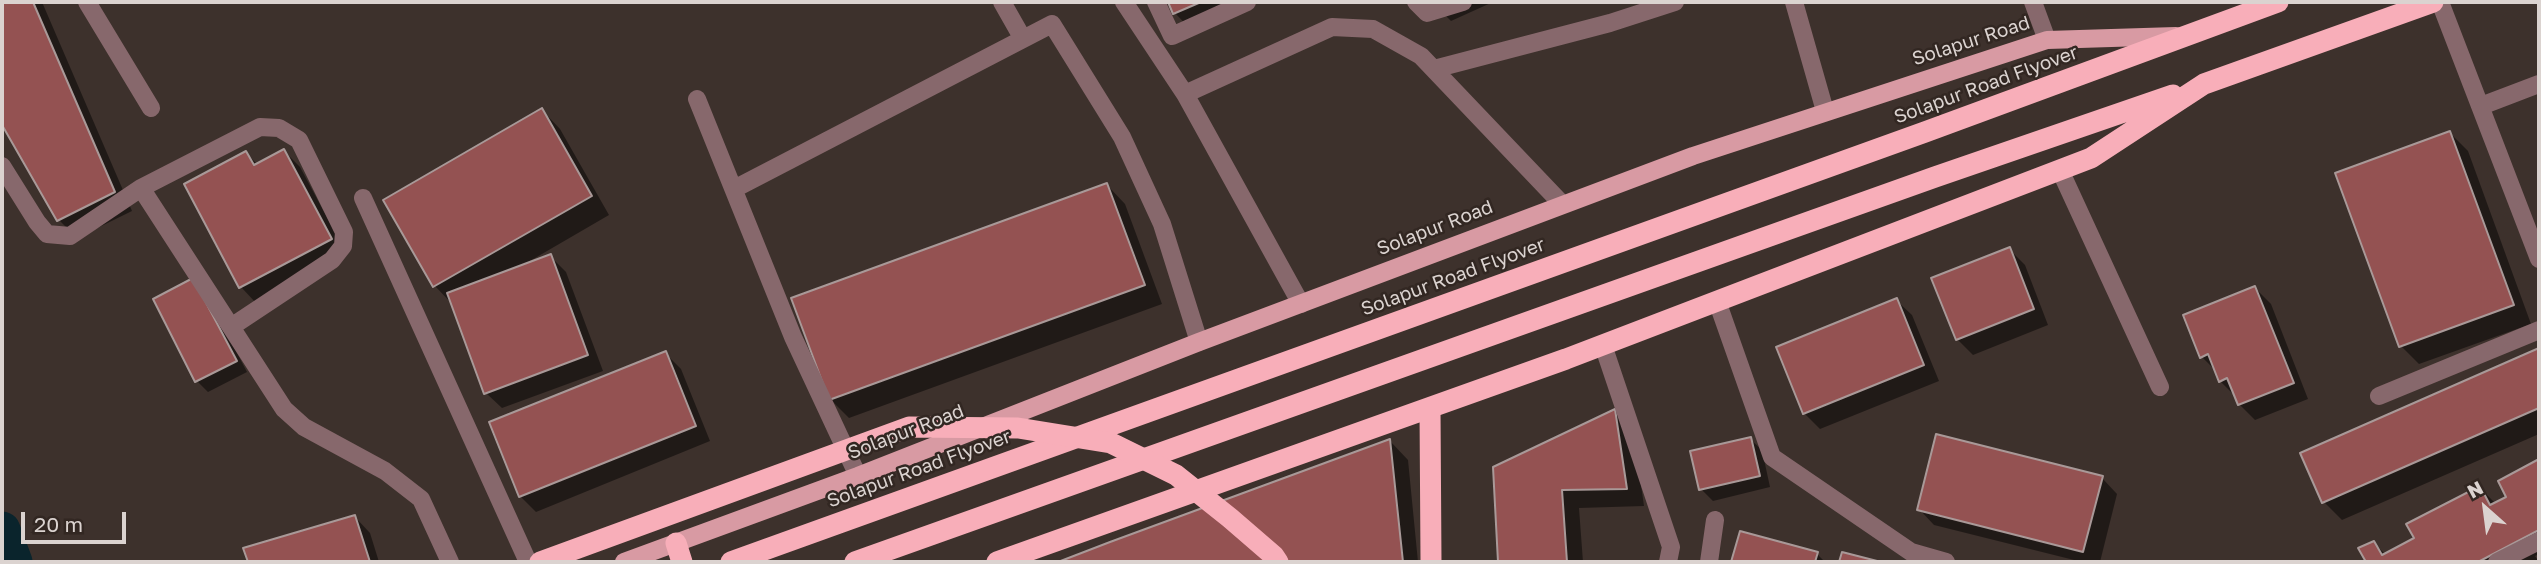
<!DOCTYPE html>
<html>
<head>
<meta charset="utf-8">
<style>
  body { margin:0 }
  #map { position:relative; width:2541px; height:564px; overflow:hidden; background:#3d312c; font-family:"Golos Text",sans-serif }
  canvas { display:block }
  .frame { position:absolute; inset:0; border:4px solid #dbd3d0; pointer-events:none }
  .north { position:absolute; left:2450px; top:473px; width:70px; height:70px; -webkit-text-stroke:5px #322722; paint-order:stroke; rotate:332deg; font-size:19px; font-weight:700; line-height:28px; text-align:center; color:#dbd3d0 }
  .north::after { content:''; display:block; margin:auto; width:24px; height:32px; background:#dbd3d0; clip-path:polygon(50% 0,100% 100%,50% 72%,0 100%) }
  .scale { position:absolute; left:21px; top:512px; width:105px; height:32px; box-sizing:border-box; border:4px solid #dbd3d0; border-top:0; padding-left:9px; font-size:21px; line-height:24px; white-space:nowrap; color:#dbd3d0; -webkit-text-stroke:5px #322722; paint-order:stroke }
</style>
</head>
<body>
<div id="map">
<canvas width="2541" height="564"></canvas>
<div class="frame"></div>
<div class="north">N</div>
<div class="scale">20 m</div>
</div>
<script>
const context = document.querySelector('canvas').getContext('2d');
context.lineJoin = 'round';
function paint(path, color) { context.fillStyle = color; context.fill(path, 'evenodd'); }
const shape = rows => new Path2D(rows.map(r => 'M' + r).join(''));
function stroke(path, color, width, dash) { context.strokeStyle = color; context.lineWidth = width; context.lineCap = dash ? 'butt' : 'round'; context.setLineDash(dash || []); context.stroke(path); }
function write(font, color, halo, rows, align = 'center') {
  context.font = font + ' "Golos Text",sans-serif'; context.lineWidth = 5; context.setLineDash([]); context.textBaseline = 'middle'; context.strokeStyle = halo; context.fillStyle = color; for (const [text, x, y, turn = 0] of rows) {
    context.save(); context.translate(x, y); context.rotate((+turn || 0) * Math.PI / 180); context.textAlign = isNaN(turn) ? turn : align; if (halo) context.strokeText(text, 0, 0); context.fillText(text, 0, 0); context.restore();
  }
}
paint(shape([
  [2,2,42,2,132,211,77,238,59,220,2,121],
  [1170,2,1260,2,1193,32,1175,13],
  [1432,2,1493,2,1451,21],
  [542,110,560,129,609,215,523,265,523,267,550,256,566,272,603,371,502,408,486,393,453,305,435,286],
  [2450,133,2468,151,2531,324,2419,364,2401,346],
  [284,151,300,167,347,255,256,303,241,287,246,153,258,165],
  [1107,185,1125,204,1162,304,849,418,830,399],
  [2009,249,2025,265,2048,325,1973,355,1957,339],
  [2255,288,2271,304,2308,399,2255,420,2239,404,2237,398,2220,381,2216,371,2202,357],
  [204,291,247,372,208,392,197,381],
  [1896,300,1912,315,1939,381,1820,429,1804,413],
  [2539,350,2539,434,2342,520,2324,502,2302,454],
  [665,353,681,369,710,441,536,512,520,496],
  [1615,411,1633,429,1644,506,1579,508,1583,562,1499,562,1495,468],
  [1750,439,1762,450,1770,487,1713,501,1701,489],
  [1390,441,1408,460,1418,562,1063,562],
  [2539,461,2539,554,2535,556,2539,562,2368,562,2361,549,2374,543,2386,555,2416,539,2480,488,2496,504,2509,498,2501,481],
  [2102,478,2117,494,2100,562,2082,562,1934,525,1919,509],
  [355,517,370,533,379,562,249,562,246,549],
  [1741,533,1817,554,1825,562,1733,562]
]), '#0007');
stroke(shape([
  [2,530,14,562]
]), '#0a242c', 37);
const building = shape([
  [2,2,33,2,115,192,57,221,2,125,2,2],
  [1168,2,1201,2,1173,14,1168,2],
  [542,108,592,196,433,287,383,200,542,108],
  [2450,131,2514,305,2399,347,2335,173,2450,131],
  [284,149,332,239,239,288,184,184,246,151,254,165,284,149],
  [1107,183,1145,285,829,400,791,298,1107,183],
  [2010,247,2034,309,1956,340,1931,278,2010,247],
  [551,254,588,355,484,394,447,293,551,254],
  [193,278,237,361,195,382,153,299,193,278],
  [2255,286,2294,383,2238,405,2227,378,2219,382,2208,354,2200,358,2183,315,2255,286],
  [1897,298,1924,365,1803,414,1776,347,1897,298],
  [2539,348,2539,408,2322,503,2300,453,2539,348],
  [666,351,696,426,519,497,489,422,666,351],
  [1615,409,1627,489,1562,490,1567,562,1498,562,1493,467,1615,409],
  [1936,434,2103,476,2083,552,1917,510,1936,434],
  [1751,437,1760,476,1699,490,1690,451,1751,437],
  [1390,439,1403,562,1058,562,1110,542,1390,439],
  [2539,459,2539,530,2478,562,2366,562,2358,548,2374,541,2382,555,2414,538,2406,524,2480,486,2490,505,2506,497,2498,481,2539,459],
  [355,515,370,562,248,562,243,548,355,515],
  [1740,531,1818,552,1815,562,1731,562,1740,531],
  [1842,552,1881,562,1839,562,1842,552]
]);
paint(building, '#945252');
stroke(building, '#a99998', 2);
stroke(shape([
  [87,2,151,108],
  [1002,2,1023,39],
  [1124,2,1185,94,1301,304],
  [1156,2,1172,36,1247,2],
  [1416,2,1427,13,1463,2],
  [1794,2,1825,111],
  [2033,2,2047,40],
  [2440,2,2539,259],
  [1434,69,1610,23,1675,2],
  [1185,94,1332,27,1373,29,1421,56,1562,204],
  [697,99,793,337,858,476],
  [2481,106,2539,84],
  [2,166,37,222,47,234,70,236,141,188,260,127,279,128,299,140,344,232,343,246,332,260,231,327,284,409,304,427,385,471,421,499,450,562],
  [2060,170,2160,387],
  [141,188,231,327],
  [734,189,1052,24,1122,137,1162,224,1199,342],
  [363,198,528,562],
  [1717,301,1772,457,1911,552,1946,562],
  [1603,345,1671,547,1668,562],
  [2379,396,2539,330],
  [1709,562,1715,520],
  [2497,562,2539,541]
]), '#87686c', 18);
stroke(shape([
  [624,562,858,476,1199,342,1693,156,2047,40,2176,36]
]), '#d89aa3', 18);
stroke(shape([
  [1430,408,1431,562],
  [676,543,682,562],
  [731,562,1925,132,2278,2],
  [855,562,1935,177,2173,95],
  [997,562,1566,359,2091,158,2204,84,2433,2]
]), '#f8aeb9', 21);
stroke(shape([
  [540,562,909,427,1018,428,1111,443,1176,475,1230,518,1274,556,1278,562]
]), '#f8aeb9', 21);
write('19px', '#dbd3d0', '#322722', [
  ["Solapur Road",1971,41,-18],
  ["Solapur Road Flyover",1986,85,-20],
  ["Solapur Road",1435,228,-21],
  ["Solapur Road Flyover",1453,277,-20],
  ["Solapur Road",906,432,-21],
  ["Solapur Road Flyover",919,469,-20]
]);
</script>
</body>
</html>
